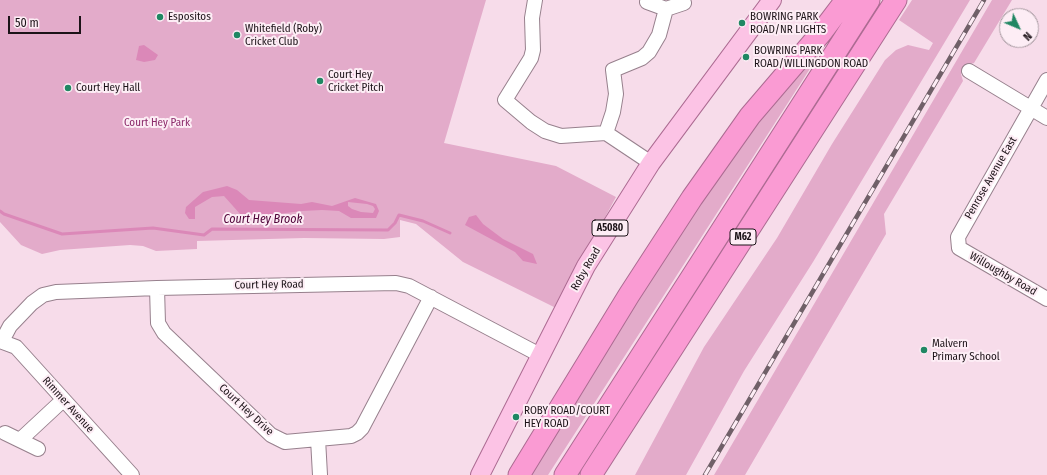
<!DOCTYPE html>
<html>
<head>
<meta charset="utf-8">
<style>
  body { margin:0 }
  #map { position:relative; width:1047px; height:475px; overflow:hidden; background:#f7dcea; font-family:"Fira Sans Condensed",sans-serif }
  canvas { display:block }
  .north { position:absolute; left:999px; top:8px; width:40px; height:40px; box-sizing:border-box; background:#fdedf5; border:1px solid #a3969d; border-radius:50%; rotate:134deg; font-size:11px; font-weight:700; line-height:16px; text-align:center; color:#1c1318 }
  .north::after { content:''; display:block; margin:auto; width:14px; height:18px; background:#208763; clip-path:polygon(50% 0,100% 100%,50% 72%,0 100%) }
  .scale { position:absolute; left:8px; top:16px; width:73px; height:18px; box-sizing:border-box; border:2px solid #1c1318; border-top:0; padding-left:5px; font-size:12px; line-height:14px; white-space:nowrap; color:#1c1318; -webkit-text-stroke:3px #fdedf5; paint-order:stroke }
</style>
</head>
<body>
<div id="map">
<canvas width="1047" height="475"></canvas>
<div class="north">N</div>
<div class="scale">50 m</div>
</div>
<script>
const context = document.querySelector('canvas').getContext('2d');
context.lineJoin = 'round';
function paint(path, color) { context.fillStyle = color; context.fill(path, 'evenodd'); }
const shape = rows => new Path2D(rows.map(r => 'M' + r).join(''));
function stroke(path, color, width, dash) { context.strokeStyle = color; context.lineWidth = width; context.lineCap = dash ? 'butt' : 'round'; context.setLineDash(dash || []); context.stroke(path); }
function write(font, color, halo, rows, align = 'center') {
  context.font = font + ' "Fira Sans Condensed",sans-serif'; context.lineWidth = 4; context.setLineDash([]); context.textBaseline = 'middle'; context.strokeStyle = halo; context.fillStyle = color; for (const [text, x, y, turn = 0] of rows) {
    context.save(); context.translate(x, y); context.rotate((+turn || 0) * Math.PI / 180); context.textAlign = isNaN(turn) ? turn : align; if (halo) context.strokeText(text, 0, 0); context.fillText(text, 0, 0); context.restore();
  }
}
paint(shape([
  [0,0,486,0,444,143,556,166,616,197,556,308,463,262,416,224,400,220,400,237,384,239,304,238,197,241,197,249,156,251,143,246,130,245,60,250,42,254,21,245,0,222],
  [912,0,970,0,813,262,744,371,686,475,635,475,704,347,777,238,832,144,885,60,896,50,908,45,929,50,933,43,899,20],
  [992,0,1012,0,974,63,967,65,963,70,961,74,963,81,884,214,886,234,745,475,714,475],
  [833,33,548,475,529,475,670,246,753,126]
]), '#e3abca');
paint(shape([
  [144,45,158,55,155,60,144,62,136,60,139,46],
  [227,186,237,190,249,200,301,204,312,202,332,206,355,198,376,204,379,211,376,218,351,218,339,211,322,210,302,211,253,217,241,215,224,196,212,197,195,207,195,219,189,219,185,213,186,207,203,192],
  [348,202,367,204,373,206,375,209,373,213,361,212,352,209,348,206],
  [476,215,483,224,503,239,533,254,537,264,523,261,515,252,465,225,469,217]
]), '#db88b8');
stroke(shape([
  [0,211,4,214,62,234,153,228,204,235,212,229,388,230,395,223,399,215,423,221,450,233]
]), '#db88b8', 3);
const minor = shape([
  [535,0,532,18,533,50,531,58,505,100,531,122,545,131,561,136,606,133,651,163],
  [647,2,666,9],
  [666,9,684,3],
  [969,71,1047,118],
  [1047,80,958,237,959,248,1047,299],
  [606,133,613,112,616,94,613,70,642,58,649,52,659,35,666,9],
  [157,288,158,323,164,333,271,435,285,442,351,436,357,433,362,428,431,297],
  [0,341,16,347,132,475],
  [2,341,10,326,32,303,43,295,56,292,157,288,396,283,409,286,540,355],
  [5,433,38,449],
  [318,439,320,475],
  [20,440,63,400]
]);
const major = shape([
  [480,475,586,266,651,163,772,0]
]);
const highway = shape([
  [519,475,629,295,692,198,750,116,821,33,846,0],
  [565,475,869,0],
  [591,475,896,0]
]);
stroke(minor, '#97808d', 16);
stroke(major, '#ac6b92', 20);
stroke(highway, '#ac6b92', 23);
stroke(minor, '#fff', 14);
stroke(major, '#fcc3e5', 18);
stroke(highway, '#fa9bd3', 21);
const rail = shape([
  [705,475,984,0]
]);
stroke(rail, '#706068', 4.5);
stroke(rail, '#fdedf5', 3, [9]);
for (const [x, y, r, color] of [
  [160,17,4,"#208763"],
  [742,23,4,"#208763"],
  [237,35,4,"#208763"],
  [746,57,4,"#208763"],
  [320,81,4,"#208763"],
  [68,88,4,"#208763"],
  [924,350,4,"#208763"],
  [516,417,4,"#208763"]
]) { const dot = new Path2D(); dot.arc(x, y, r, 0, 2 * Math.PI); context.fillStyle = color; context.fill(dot); stroke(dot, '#fdedf5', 1.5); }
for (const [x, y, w] of [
  [610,228,36],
  [743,237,26]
]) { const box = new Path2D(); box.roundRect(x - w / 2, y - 8, w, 16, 3); context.fillStyle = '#fdedf5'; context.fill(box); stroke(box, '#1c1318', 1); }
write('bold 10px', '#1c1318', null, [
  ["A5080",610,228],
  ["M62",743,237]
]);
write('11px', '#1c1318', '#fdedf5', [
  ["Espositos",168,17],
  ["BOWRING PARK",750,17],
  ["ROAD/NR LIGHTS",750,30],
  ["Whitefield (Roby)",245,29],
  ["Cricket Club",245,42],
  ["BOWRING PARK",754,51],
  ["ROAD/WILLINGDON ROAD",754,64],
  ["Court Hey",328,75],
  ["Cricket Pitch",328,88],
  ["Court Hey Hall",76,88],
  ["Malvern",932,344],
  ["Primary School",932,357],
  ["ROBY ROAD/COURT",524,411],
  ["HEY ROAD",524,424]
], 'left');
write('11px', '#8c2b6b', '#fdedf5', [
  ["Court Hey Park",157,123]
]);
write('11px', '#1c1318', '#fdedf5', [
  ["Penrose Avenue East",991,178,-60],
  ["Roby Road",586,269,-60],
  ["Willoughby Road",1003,274,30],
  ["Court Hey Road",269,285,-1],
  ["Rimmer Avenue",68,405,48],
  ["Court Hey Drive",246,410,43]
]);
write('italic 12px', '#4e0137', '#fdedf5', [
  ["Court Hey Brook",263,220]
]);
</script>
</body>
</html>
